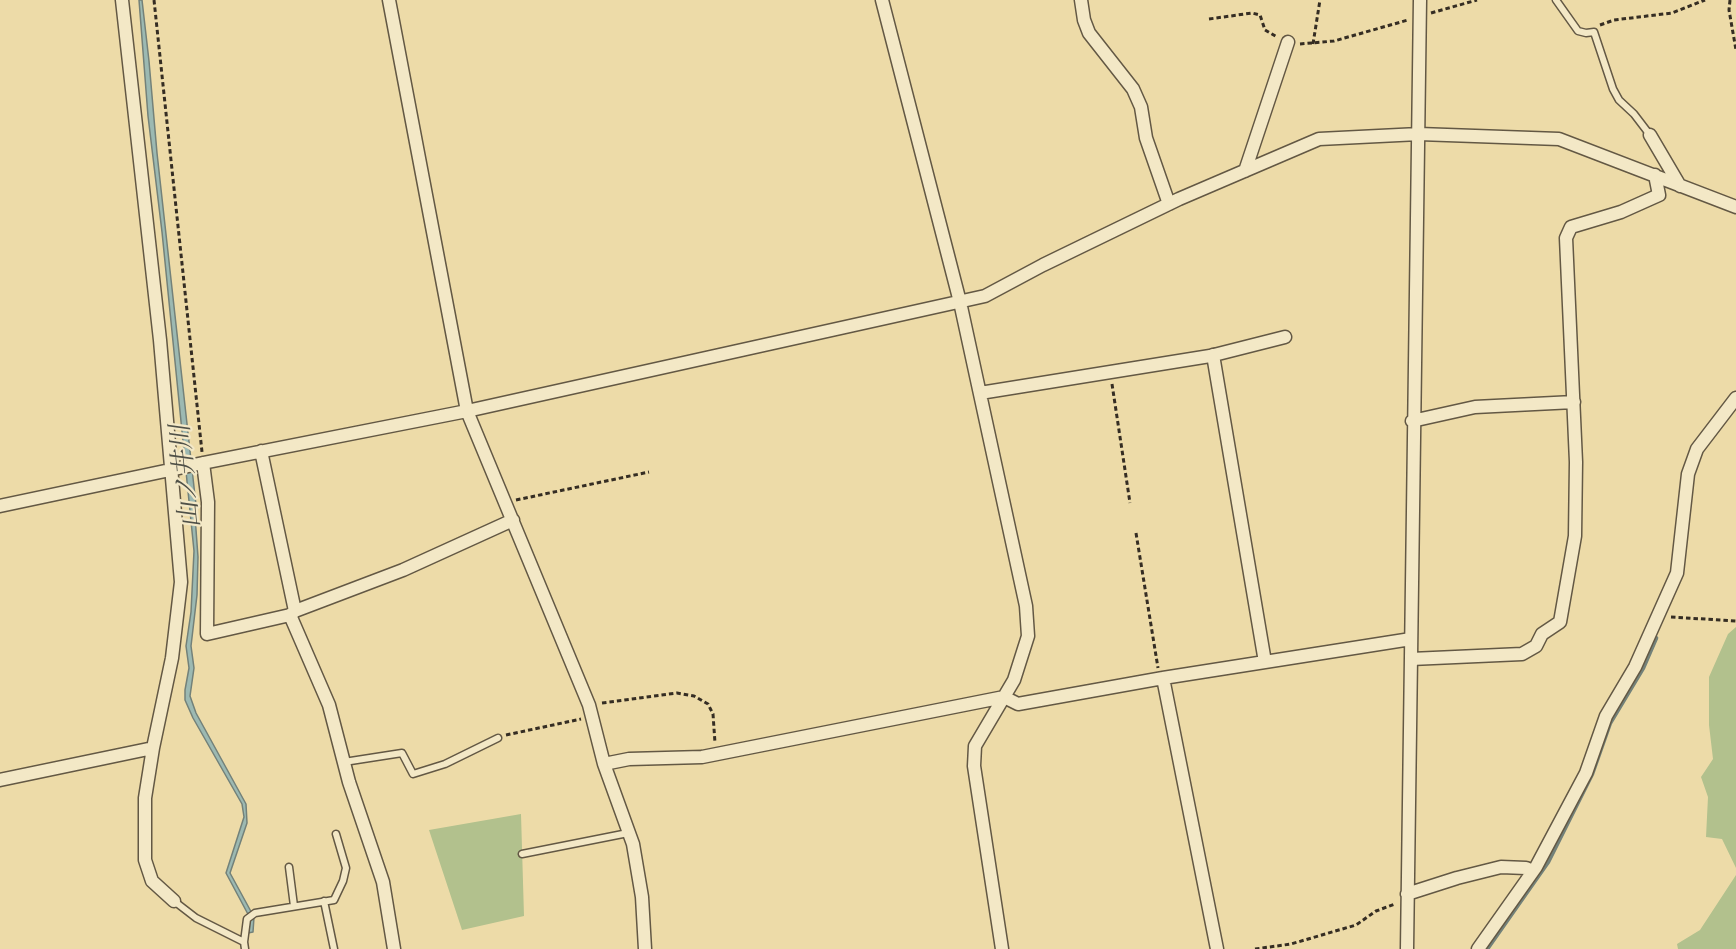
<!DOCTYPE html>
<html>
<head>
<meta charset="utf-8">
<style>
  body { margin:0 }
  canvas { display:block; background:#eddba8 }
</style>
</head>
<body>
<canvas width="1736" height="949"></canvas>
<script>
const context = document.querySelector('canvas').getContext('2d');
context.lineJoin = 'round';
function paint(path, color) { context.fillStyle = color; context.fill(path, 'evenodd'); }
const shape = rows => new Path2D(rows.map(r => 'M' + r).join(''));
function stroke(path, color, width, dash) { context.strokeStyle = color; context.lineWidth = width; context.lineCap = dash ? 'butt' : 'round'; context.setLineDash(dash || []); context.stroke(path); }
function write(font, color, halo, rows, align = 'center') {
  context.font = font + ' "Sorts Mill Goudy","Noto Serif JP",serif'; context.lineWidth = 4.5; context.setLineDash([]); context.textBaseline = 'middle'; context.strokeStyle = halo; context.fillStyle = color; for (const [text, x, y, turn = 0] of rows) {
    context.save(); context.translate(x, y); context.rotate((+turn || 0) * Math.PI / 180); context.textAlign = isNaN(turn) ? turn : align; if (halo) context.strokeText(text, 0, 0); context.fillText(text, 0, 0); context.restore();
  }
}
paint(shape([
  [1736,627,1736,868,1722,839,1706,837,1708,797,1701,777,1713,759,1709,725,1709,677,1728,634],
  [521,814,524,916,462,930,429,830],
  [1736,875,1736,949,1678,949,1677,944,1700,930]
]), '#b2c18d');
const water = shape([
  [139,0,142,0,149,61,157,153,196,505,195,516,198,557,197,595,191,646,194,668,190,696,196,713,246,804,247,823,230,873,254,917,253,932,248,933,250,918,226,873,244,817,242,804,193,718,185,700,185,690,189,668,186,646,191,612,194,551,162,232,148,116,139,0]
]);
paint(water, '#9cb9b2');
stroke(water, '#738179', 1.5);
stroke(shape([
  [1487,949,1548,862,1592,774,1610,723,1643,668,1656,638]
]), '#738179', 4.5);
const service = shape([
  [1556,0,1578,31,1586,33,1594,32,1613,89,1619,100,1634,114,1650,135],
  [344,762,402,753,413,774,445,764,498,738],
  [522,854,628,833],
  [289,867,294,906],
  [174,901,196,918,244,942],
  [324,901,334,949],
  [245,949,244,942,247,919,255,913,334,900,343,881,346,868,336,834]
]);
const minor = shape([
  [122,0,160,340,181,582,172,658,153,748,145,798,145,860,152,881,174,901],
  [389,0,467,411,589,705,604,764,633,844,642,897,645,949],
  [882,0,960,302,1026,606,1028,636,1014,680,975,746,974,766,1002,949],
  [1081,0,1084,20,1089,33,1133,89,1141,107,1146,138,1169,204],
  [1650,135,1680,186],
  [1245,171,1288,42],
  [1213,355,1265,662],
  [980,393,1210,356,1285,337],
  [1412,421,1475,407,1574,402],
  [261,451,295,611],
  [203,463,208,502,207,634,290,615,295,611,403,570,513,520],
  [0,506,203,463,467,411,985,296,1043,265,1179,199,1319,139,1419,134,1559,139,1736,207],
  [290,615,329,705,349,782,383,882,394,949],
  [1411,659,1522,654,1536,646,1542,634,1560,622,1575,536,1576,462,1566,238,1571,227,1621,212,1659,195,1655,175],
  [1163,678,1217,949],
  [604,764,629,759,702,757,1004,697,1018,704,1163,678,1411,639],
  [0,780,153,748],
  [1407,894,1457,878,1501,867,1526,868,1533,871],
  [1407,949,1420,0],
  [1478,949,1536,867,1586,773,1606,716,1635,667,1677,573,1688,474,1697,449,1736,398]
]);
stroke(service, '#635844', 9);
stroke(minor, '#635844', 15);
stroke(shape([
  [154,0,202,452],
  [1730,0,1729,10,1736,50],
  [1431,13,1477,0],
  [1209,19,1252,13,1260,15,1265,30,1277,37],
  [1600,25,1614,20,1672,13,1705,0],
  [1300,44,1334,41,1408,20],
  [1313,44,1320,0],
  [1112,384,1130,503],
  [516,500,649,472],
  [1136,533,1158,668],
  [1671,617,1736,621],
  [602,703,677,693,694,696,708,704,713,714,715,743],
  [506,735,581,719],
  [1255,949,1291,944,1356,925,1376,911,1395,904]
]), '#352d23', 3, [4.5, 3]);
stroke(service, '#f3e8c6', 6);
stroke(minor, '#f3e8c6', 12);
write('italic 26px', '#4f5047', '#f3e8c6', [
  ["山ノ井川",189,476,-96]
]);
</script>
</body>
</html>
